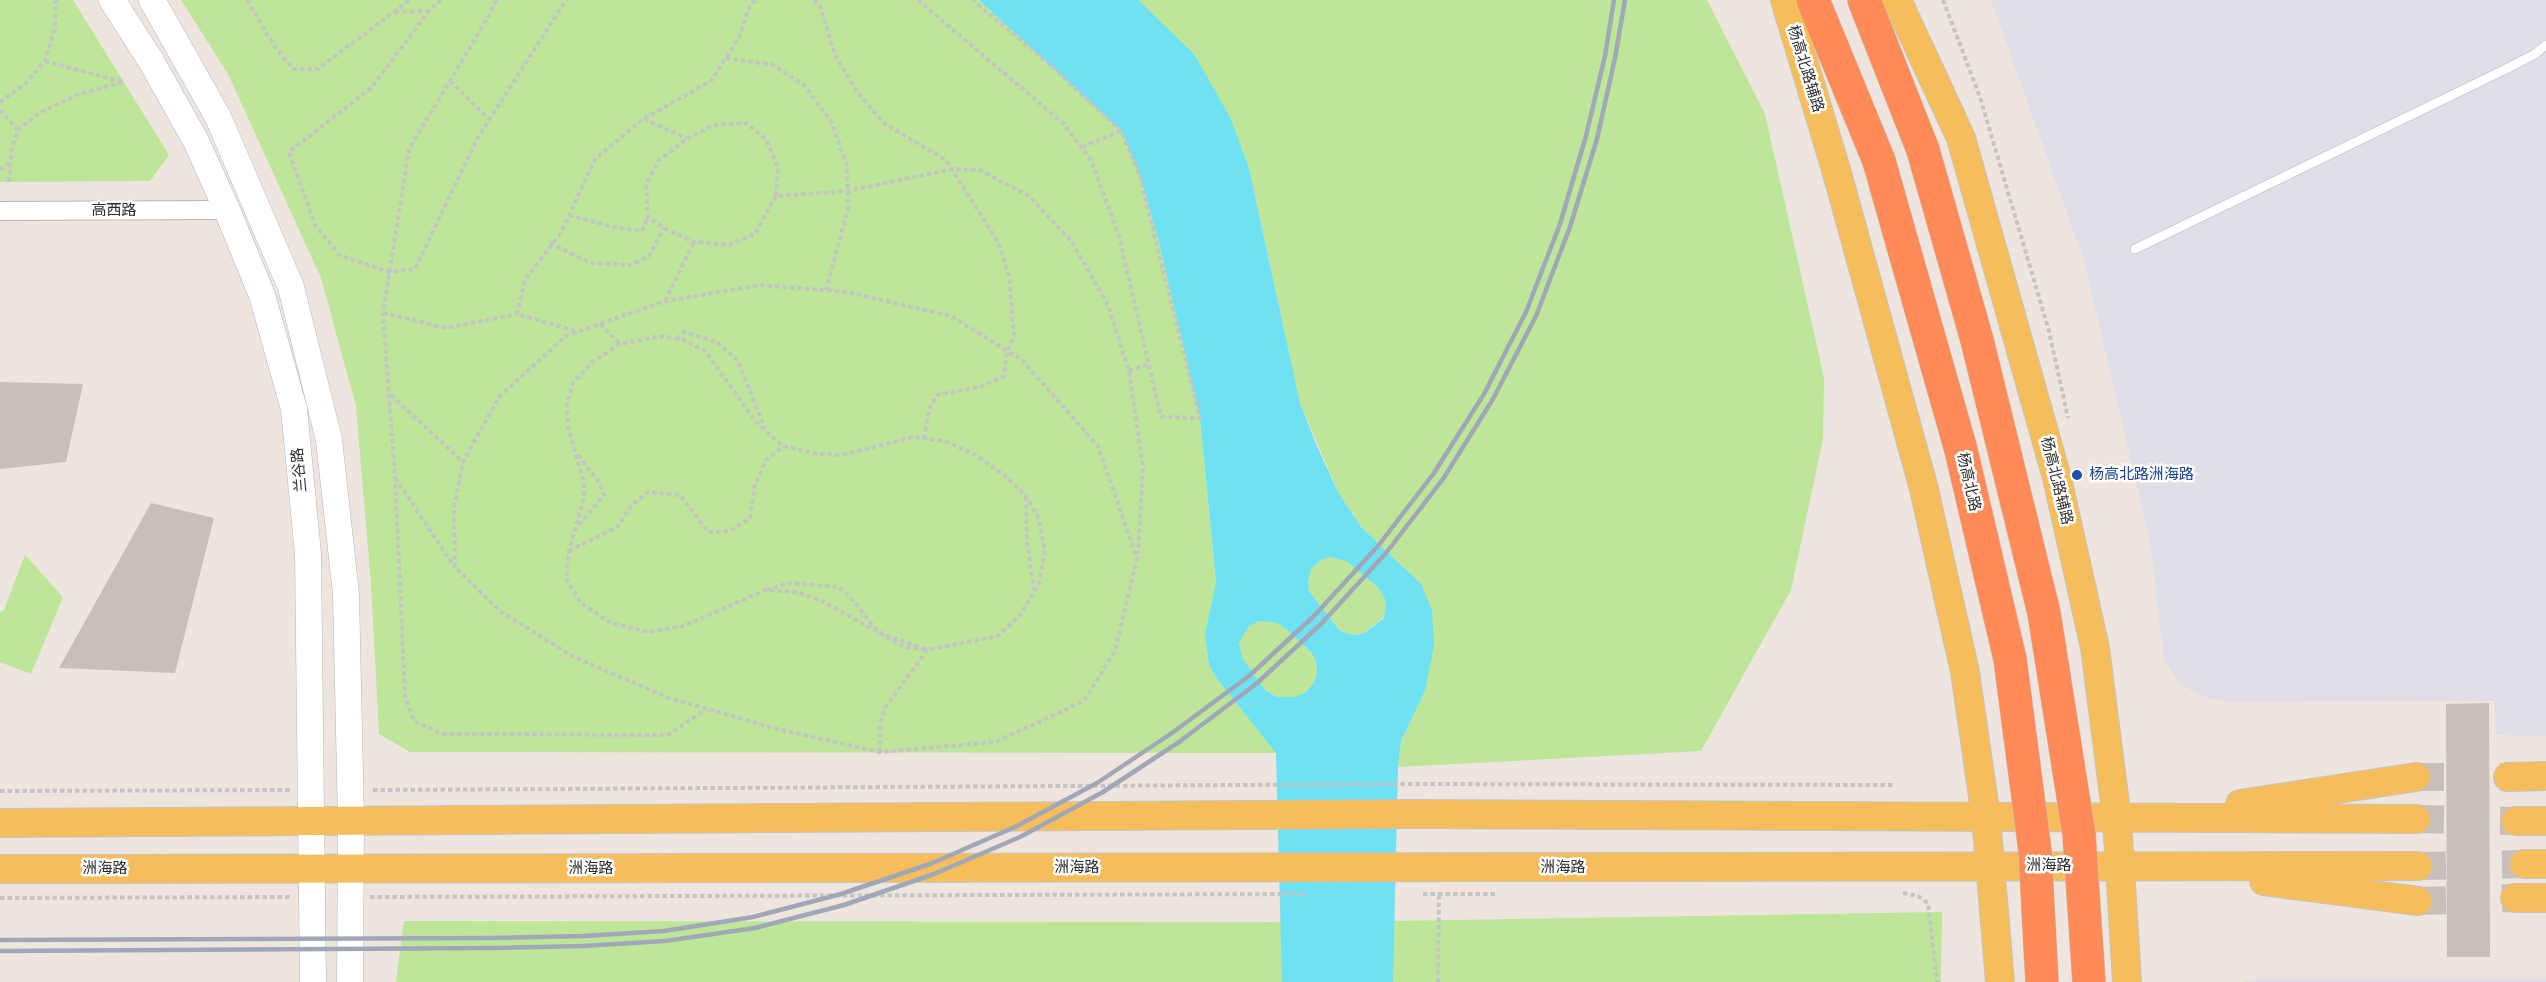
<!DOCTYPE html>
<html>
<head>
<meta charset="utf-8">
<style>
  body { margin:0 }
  canvas { display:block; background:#eee5de }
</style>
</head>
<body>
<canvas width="2546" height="982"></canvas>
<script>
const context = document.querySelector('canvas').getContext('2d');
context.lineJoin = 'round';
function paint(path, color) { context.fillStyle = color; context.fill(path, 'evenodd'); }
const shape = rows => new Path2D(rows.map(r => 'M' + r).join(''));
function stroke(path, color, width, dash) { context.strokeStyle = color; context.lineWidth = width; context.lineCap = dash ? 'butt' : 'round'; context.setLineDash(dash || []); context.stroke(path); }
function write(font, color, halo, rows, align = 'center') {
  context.font = font + ' "Varela Round","Noto Sans SC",sans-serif'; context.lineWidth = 5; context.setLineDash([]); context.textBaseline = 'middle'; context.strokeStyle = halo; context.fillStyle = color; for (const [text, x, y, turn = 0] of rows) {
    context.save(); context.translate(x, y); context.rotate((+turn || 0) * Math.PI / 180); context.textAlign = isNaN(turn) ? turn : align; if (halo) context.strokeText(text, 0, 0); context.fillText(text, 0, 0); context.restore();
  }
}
paint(shape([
  [1991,0,2546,0,2546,736,2496,735,2494,701,2224,702,2197,694,2177,681,2164,660,2150,542,2084,261],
  [2258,978,2546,978,2546,982,2243,982]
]), '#e0dfe7');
paint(shape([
  [0,0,73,0,169,155,150,181,0,182],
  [181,0,979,0,1121,131,1139,173,1158,238,1200,418,1216,583,1205,634,1209,665,1217,679,1276,753,410,752,379,734,371,584,356,406,321,278,228,74],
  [1138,0,1707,0,1765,114,1824,378,1823,439,1791,590,1701,751,1398,767,1401,741,1425,691,1421,584,1361,527,1338,492,1300,403,1249,168,1231,119],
  [25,555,63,597,31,674,0,662,0,612,4,610],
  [1330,557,1346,561,1377,586,1385,599,1386,607,1384,617,1363,634,1351,635,1339,630,1309,591,1308,583,1311,569,1322,559],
  [1260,621,1277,623,1285,628,1311,652,1316,661,1317,673,1314,683,1306,692,1296,697,1277,697,1266,691,1243,659,1239,643,1249,626],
  [1942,912,1941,982,1393,982,1393,921],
  [404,921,1281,922,1282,982,396,982]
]), '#bde699');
paint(shape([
  [979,0,1138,0,1194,54,1231,119,1249,168,1300,403,1316,444,1338,492,1361,527,1421,584,1432,610,1434,646,1425,691,1401,741,1398,767,1393,982,1282,982,1276,753,1217,679,1209,665,1205,634,1216,582,1200,418,1158,238,1139,173,1121,131],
  [1330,557,1346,561,1377,586,1385,599,1386,607,1384,618,1363,634,1351,635,1339,630,1309,591,1308,582,1311,569,1322,559],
  [1260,621,1277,623,1285,628,1311,652,1316,661,1317,673,1314,683,1306,692,1296,697,1277,697,1266,691,1243,659,1239,643,1249,626]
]), '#6ee1f3');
paint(shape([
  [0,382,83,384,66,462,0,469],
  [151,503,214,518,175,673,59,668],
  [2489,703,2490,957,2447,957,2446,704]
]), '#c6c0b9');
stroke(shape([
  [2416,777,2508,777],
  [2416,819,2516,821],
  [2418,866,2524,864],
  [2418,901,2515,898]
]), '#c7c0ba', 28, [28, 14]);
const lane = shape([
  [2135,249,2506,69,2535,54,2546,45]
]);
const street = shape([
  [0,211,227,210]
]);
const secondary = shape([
  [112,0,151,61,196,141,227,210,262,295,294,409,308,554,313,982],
  [152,0,218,117,291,287,329,440,346,594,351,821,350,982]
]);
const primary = shape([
  [1785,0,1837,173,1924,489,1965,672,1986,817,2000,982],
  [1897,0,1961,138,2057,478,2095,648,2117,819,2127,982],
  [2508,777,2546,776],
  [2240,804,2416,777],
  [2516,821,2546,821],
  [0,823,1413,814,2416,819],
  [2524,864,2546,864],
  [0,869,2418,866],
  [2264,881,2418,901],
  [2515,898,2546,898]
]);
const highway = shape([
  [1813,0,1879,161],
  [1864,0,1923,150]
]);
stroke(lane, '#b2b6c0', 10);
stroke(street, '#b2b6c0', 20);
stroke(secondary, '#b2b6c0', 27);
stroke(primary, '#c4c4c4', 30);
stroke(highway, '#c4c4c4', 34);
stroke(shape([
  [247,0,275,47,293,69,318,69,410,0],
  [441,0,429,11,371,88,289,152,315,225,339,255,389,272,415,269,477,139,566,0],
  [496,0,490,14,409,149,383,313,395,478,405,696,414,721,442,734,667,735,707,709],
  [814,0,820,6,835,55,857,92,885,124,946,160,998,242,1009,276,1014,336,1007,351,1004,376,980,387,937,395,929,409,924,439],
  [918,0,1064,124,1091,160,1119,236,1161,417,1200,418,1139,173,1121,131,1056,70,973,0],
  [1943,0,1980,97,2049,331,2068,418],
  [395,12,429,11],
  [726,58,773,65,805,86,831,122,847,165,848,209,826,290],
  [45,61,123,82],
  [450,81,490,120],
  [0,102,24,85,45,61,55,28,56,0],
  [0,110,18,130],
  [644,119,686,138],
  [1082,147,1121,131],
  [0,170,10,162],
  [9,182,12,148,18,130,39,113,79,94,124,82],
  [776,196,755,234,729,245,694,242,664,228,648,217,646,184,660,159,687,139,713,125,746,123,766,139,778,168,776,196,848,191,952,169,980,170,1029,196,1072,242,1108,305,1129,371,1143,468,1138,554],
  [569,215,612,227,642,231,648,217],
  [553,242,552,244,591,263,630,265,649,256,664,228],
  [760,285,847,292,951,316,1022,360,1098,446,1137,558,1115,651,1084,701,995,742,880,752,777,729,669,698,572,656,500,611,455,567,454,508,463,462,499,397,566,336,665,301,760,285],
  [665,301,694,242],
  [383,313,446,328,517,314],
  [600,324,620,344],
  [575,331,517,314,525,280,561,233,595,159,643,119,711,81,739,37,750,5,756,0],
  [677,339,684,332,717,342,738,361,765,429],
  [1129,371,1149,364],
  [391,395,463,462],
  [578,455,600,484,604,495,578,526],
  [395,478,454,566],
  [1026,497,1027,541,1034,590],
  [569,551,617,527,632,505,648,492,680,495,708,532,730,531,750,518,755,485,766,460,783,446],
  [766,590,789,583,839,587,851,598,878,632,927,650,905,647,878,632,820,600,796,592,766,590,683,626,649,632,611,623,581,603,566,579,569,551,584,498,584,483,568,426,567,405,573,383,592,362,620,344,661,336,684,340,705,351,756,422,783,446,818,454,842,455,913,437,945,441,976,455,1008,478,1026,496,1039,519,1045,551,1039,583,1021,614,998,636,927,650,885,708,880,724,880,752],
  [373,790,1413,784,1893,785],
  [0,791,290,790],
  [1903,893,1918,896,1928,903,1937,982],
  [1423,894,1497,894],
  [370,897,1308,894],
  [0,898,291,897],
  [1438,982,1439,893]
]), '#c4c4c4', 4, [4.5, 3]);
stroke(lane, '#fff', 9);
stroke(street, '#fff', 18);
stroke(secondary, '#fff', 26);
stroke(primary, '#f6be5b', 28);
stroke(highway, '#ff8b58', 33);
stroke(shape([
  [0,940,492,938,583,936,664,931,753,917,841,894,930,864,1015,827,1097,783,1172,733,1249,676,1314,616,1378,546,1434,473,1484,394,1526,312,1560,224,1586,136,1605,56,1614,0],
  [0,951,493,948,583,946,665,941,755,928,844,905,934,874,1020,837,1103,792,1179,742,1256,684,1321,624,1386,553,1443,479,1493,399,1536,316,1570,227,1597,139,1615,58,1625,0]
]), '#a0a7b7', 4.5);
const highwayBridge = shape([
  [1923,150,1977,340,2044,613,2079,834,2089,982],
  [1879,161,1961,450,2010,659,2035,851,2042,982]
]);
stroke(highwayBridge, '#c4c4c4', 34, []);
stroke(highwayBridge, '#ff8b58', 33);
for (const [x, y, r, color] of [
  [2077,475,6,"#1a4fb4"]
]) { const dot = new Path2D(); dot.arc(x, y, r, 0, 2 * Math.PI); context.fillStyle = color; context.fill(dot); stroke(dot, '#fff', 2); }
write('15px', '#2c2c2c', '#fff', [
  ["杨高北路辅路",1805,69,73],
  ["高西路",114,211],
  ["兰谷路",300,470,-95],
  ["杨高北路辅路",2056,481,76],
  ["杨高北路",1968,482,77],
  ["洲海路",2049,866],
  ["洲海路",1077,868],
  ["洲海路",1563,868],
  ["洲海路",105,869],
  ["洲海路",591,869]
]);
write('15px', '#164399', '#fff', [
  ["杨高北路洲海路",2089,475]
], 'left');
</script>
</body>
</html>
